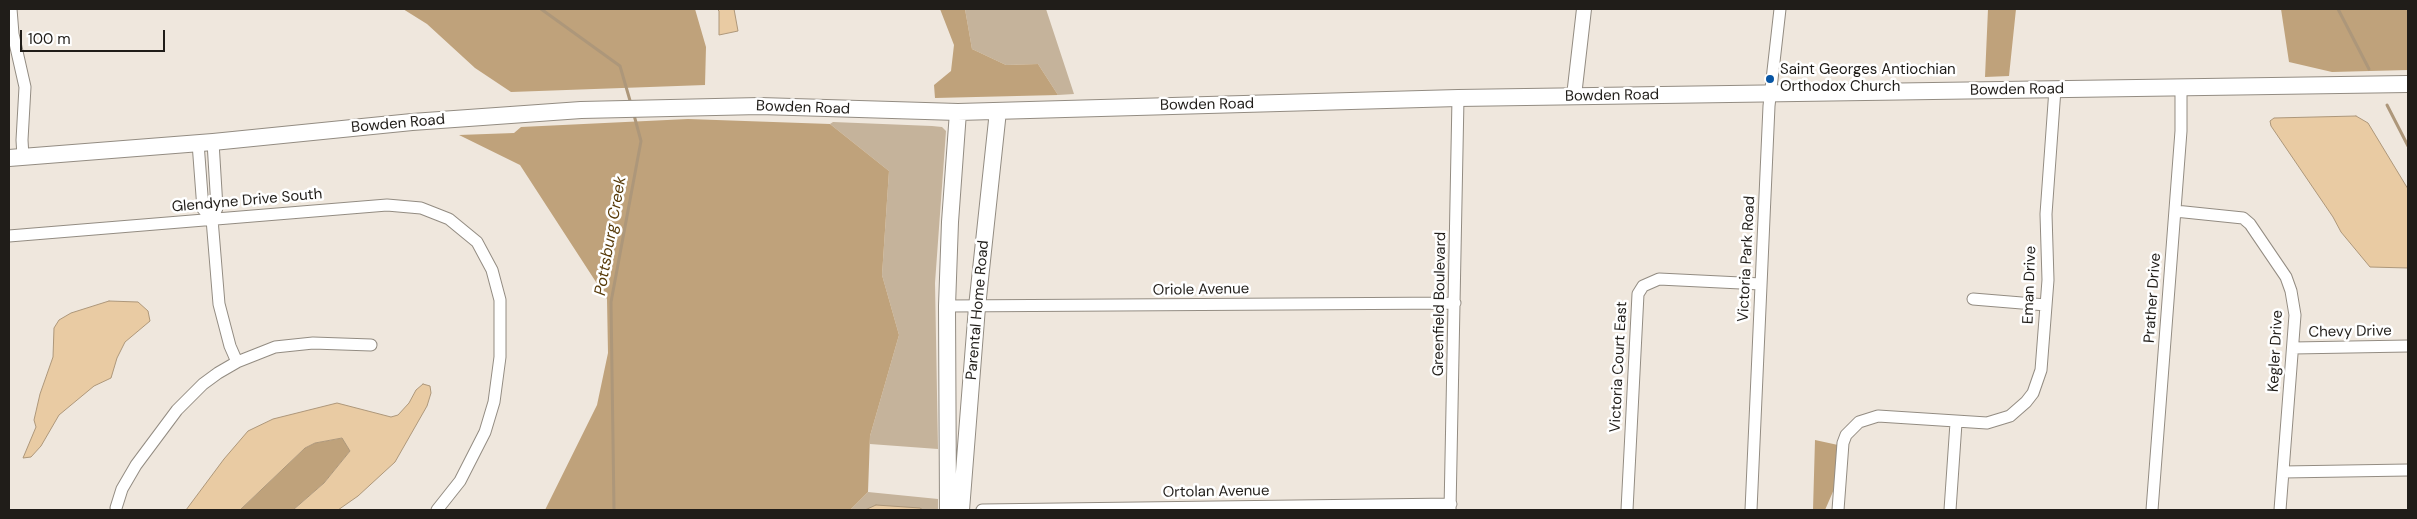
<!DOCTYPE html>
<html>
<head>
<meta charset="utf-8">
<style>
  body { margin:0 }
  #map { position:relative; width:2417px; height:519px; overflow:hidden; background:#efe7dd; font-family:"DM Sans",sans-serif }
  canvas { display:block }
  .frame { position:absolute; inset:0; border:10px solid #201d19; pointer-events:none }
  .scale { position:absolute; left:20px; top:30px; width:145px; height:22px; box-sizing:border-box; border:2px solid #201d19; border-top:0; padding-left:6px; font-size:15px; line-height:18px; white-space:nowrap; color:#201d19; -webkit-text-stroke:4px #fff; paint-order:stroke }
</style>
</head>
<body>
<div id="map">
<canvas width="2417" height="519"></canvas>
<div class="frame"></div>
<div class="scale">100 m</div>
</div>
<script>
const context = document.querySelector('canvas').getContext('2d');
context.lineJoin = 'round';
function paint(path, color) { context.fillStyle = color; context.fill(path, 'evenodd'); }
const shape = rows => new Path2D(rows.map(r => 'M' + r).join(''));
function stroke(path, color, width, dash) { context.strokeStyle = color; context.lineWidth = width; context.lineCap = dash ? 'butt' : 'round'; context.setLineDash(dash || []); context.stroke(path); }
function write(font, color, halo, rows, align = 'center') {
  context.font = font + ' "DM Sans",sans-serif'; context.lineWidth = 5; context.setLineDash([]); context.textBaseline = 'middle'; context.strokeStyle = halo; context.fillStyle = color; for (const [text, x, y, turn = 0] of rows) {
    context.save(); context.translate(x, y); context.rotate((+turn || 0) * Math.PI / 180); context.textAlign = isNaN(turn) ? turn : align; if (halo) context.strokeText(text, 0, 0); context.fillText(text, 0, 0); context.restore();
  }
}
paint(shape([
  [965,9,1046,9,1074,94,1058,95,1038,64,1006,65,972,49],
  [833,122,932,126,942,127,946,131,935,283,938,449,870,444,870,436,899,335,882,275,889,171,830,124],
  [868,492,938,499,938,510,850,510]
]), '#c5b39b');
paint(shape([
  [403,9,695,9,706,47,705,85,511,92,475,68,427,24],
  [940,9,965,9,972,49,1006,65,1038,64,1058,95,935,98,934,85,951,71,954,45],
  [1988,9,2016,9,2009,76,1985,77],
  [2281,9,2408,9,2408,70,2332,72,2289,62],
  [688,119,830,124,889,171,882,275,899,335,870,436,868,492,850,510,545,510,597,405,608,353,607,299,520,165,459,135,514,133,521,127],
  [343,438,350,451,324,483,293,510,240,510,305,448,315,443],
  [1815,440,1838,445,1835,487,1825,510,1813,510]
]), '#bfa27b');
const water = shape([
  [717,9,734,9,738,31,719,35,719,11,717,9],
  [2356,116,2368,123,2408,189,2408,268,2370,267,2341,232,2333,217,2271,126,2270,121,2274,118,2356,116],
  [109,301,138,302,148,311,150,321,125,342,117,358,111,378,94,386,59,415,41,446,31,457,23,458,36,427,34,420,40,394,53,357,54,328,59,320,71,313,109,301],
  [423,384,430,386,431,393,427,406,395,462,358,496,338,510,293,510,324,483,350,451,342,438,315,443,305,448,240,510,186,510,224,459,248,431,273,419,337,403,391,417,398,415,409,403,416,390,423,384],
  [876,505,920,508,923,510,865,510,876,505]
]);
paint(water, '#e9cba3');
stroke(water, '#ad977a', 1);
stroke(shape([
  [541,9,620,66,631,104],
  [2338,9,2369,69],
  [2387,105,2408,146],
  [614,510,611,302,641,141,634,115]
]), '#ad977a', 3);
const minor = shape([
  [11,9,13,34,25,87,22,140,23,157],
  [213,142,217,208,212,219,219,304,230,346,237,362],
  [198,143,203,209,212,219],
  [2175,211,2243,218,2250,224,2286,277,2291,291,2295,315,2280,510],
  [9,236,387,205,421,208,449,219,477,242,492,270,500,300,500,357,494,402,485,432,460,481,437,510],
  [1973,299,2046,305],
  [947,306,1455,303],
  [2293,348,2408,346],
  [2283,472,2408,470],
  [116,508,122,489,136,465,177,410,203,384,218,373,237,362,275,347,313,343,371,345],
  [982,510,1451,504],
  [1450,510,1458,98],
  [1627,510,1638,294,1643,286,1659,279,1761,284],
  [1751,510,1769,106,1780,9],
  [1838,510,1843,443,1846,435,1859,422,1878,416,1987,423,2010,416,2026,402,2033,393,2041,370,2048,280,2046,214,2055,89],
  [1950,510,1956,423],
  [2152,510,2181,131,2181,89]
]);
const tertiary = shape([
  [1574,96,1584,9]
]);
const secondary = shape([
  [9,158,213,142,412,122,581,110,760,106,958,112,1458,98,2408,84],
  [948,510,947,306,950,222,958,112],
  [961,510,977,307,998,111]
]);
stroke(minor, '#938c82', 13);
stroke(tertiary, '#938c82', 16);
stroke(secondary, '#938c82', 18);
stroke(minor, '#fff', 11);
stroke(tertiary, '#fff', 14);
stroke(secondary, '#fff', 16);
for (const [x, y, r, color] of [
  [1770,79,5,"#0755a4"]
]) { const dot = new Path2D(); dot.arc(x, y, r, 0, 2 * Math.PI); context.fillStyle = color; context.fill(dot); stroke(dot, '#fff', 2); }
write('15px', '#201d19', '#fff', [
  ["Saint Georges Antiochian",1780,70],
  ["Orthodox Church",1780,87]
], 'left');
write('15px', '#201d19', '#fff', [
  ["Bowden Road",2017,90,-1],
  ["Bowden Road",1612,96,-1],
  ["Bowden Road",1207,105,-1],
  ["Bowden Road",803,108,2],
  ["Bowden Road",398,124,-5],
  ["Glendyne Drive South",247,201,-5],
  ["Victoria Park Road",1747,259,-87],
  ["Eman Drive",2030,285,-88],
  ["Oriole Avenue",1201,290,-1],
  ["Prather Drive",2153,298,-86],
  ["Greenfield Boulevard",1440,304,-89],
  ["Parental Home Road",978,310,-85],
  ["Chevy Drive",2350,332,-1],
  ["Kegler Drive",2276,351,-87],
  ["Victoria Court East",1619,367,-87],
  ["Ortolan Avenue",1216,492,-1]
]);
write('italic 16px', '#583b09', '#fff', [
  ["Pottsburg Creek",611,236,-80]
]);
</script>
</body>
</html>
